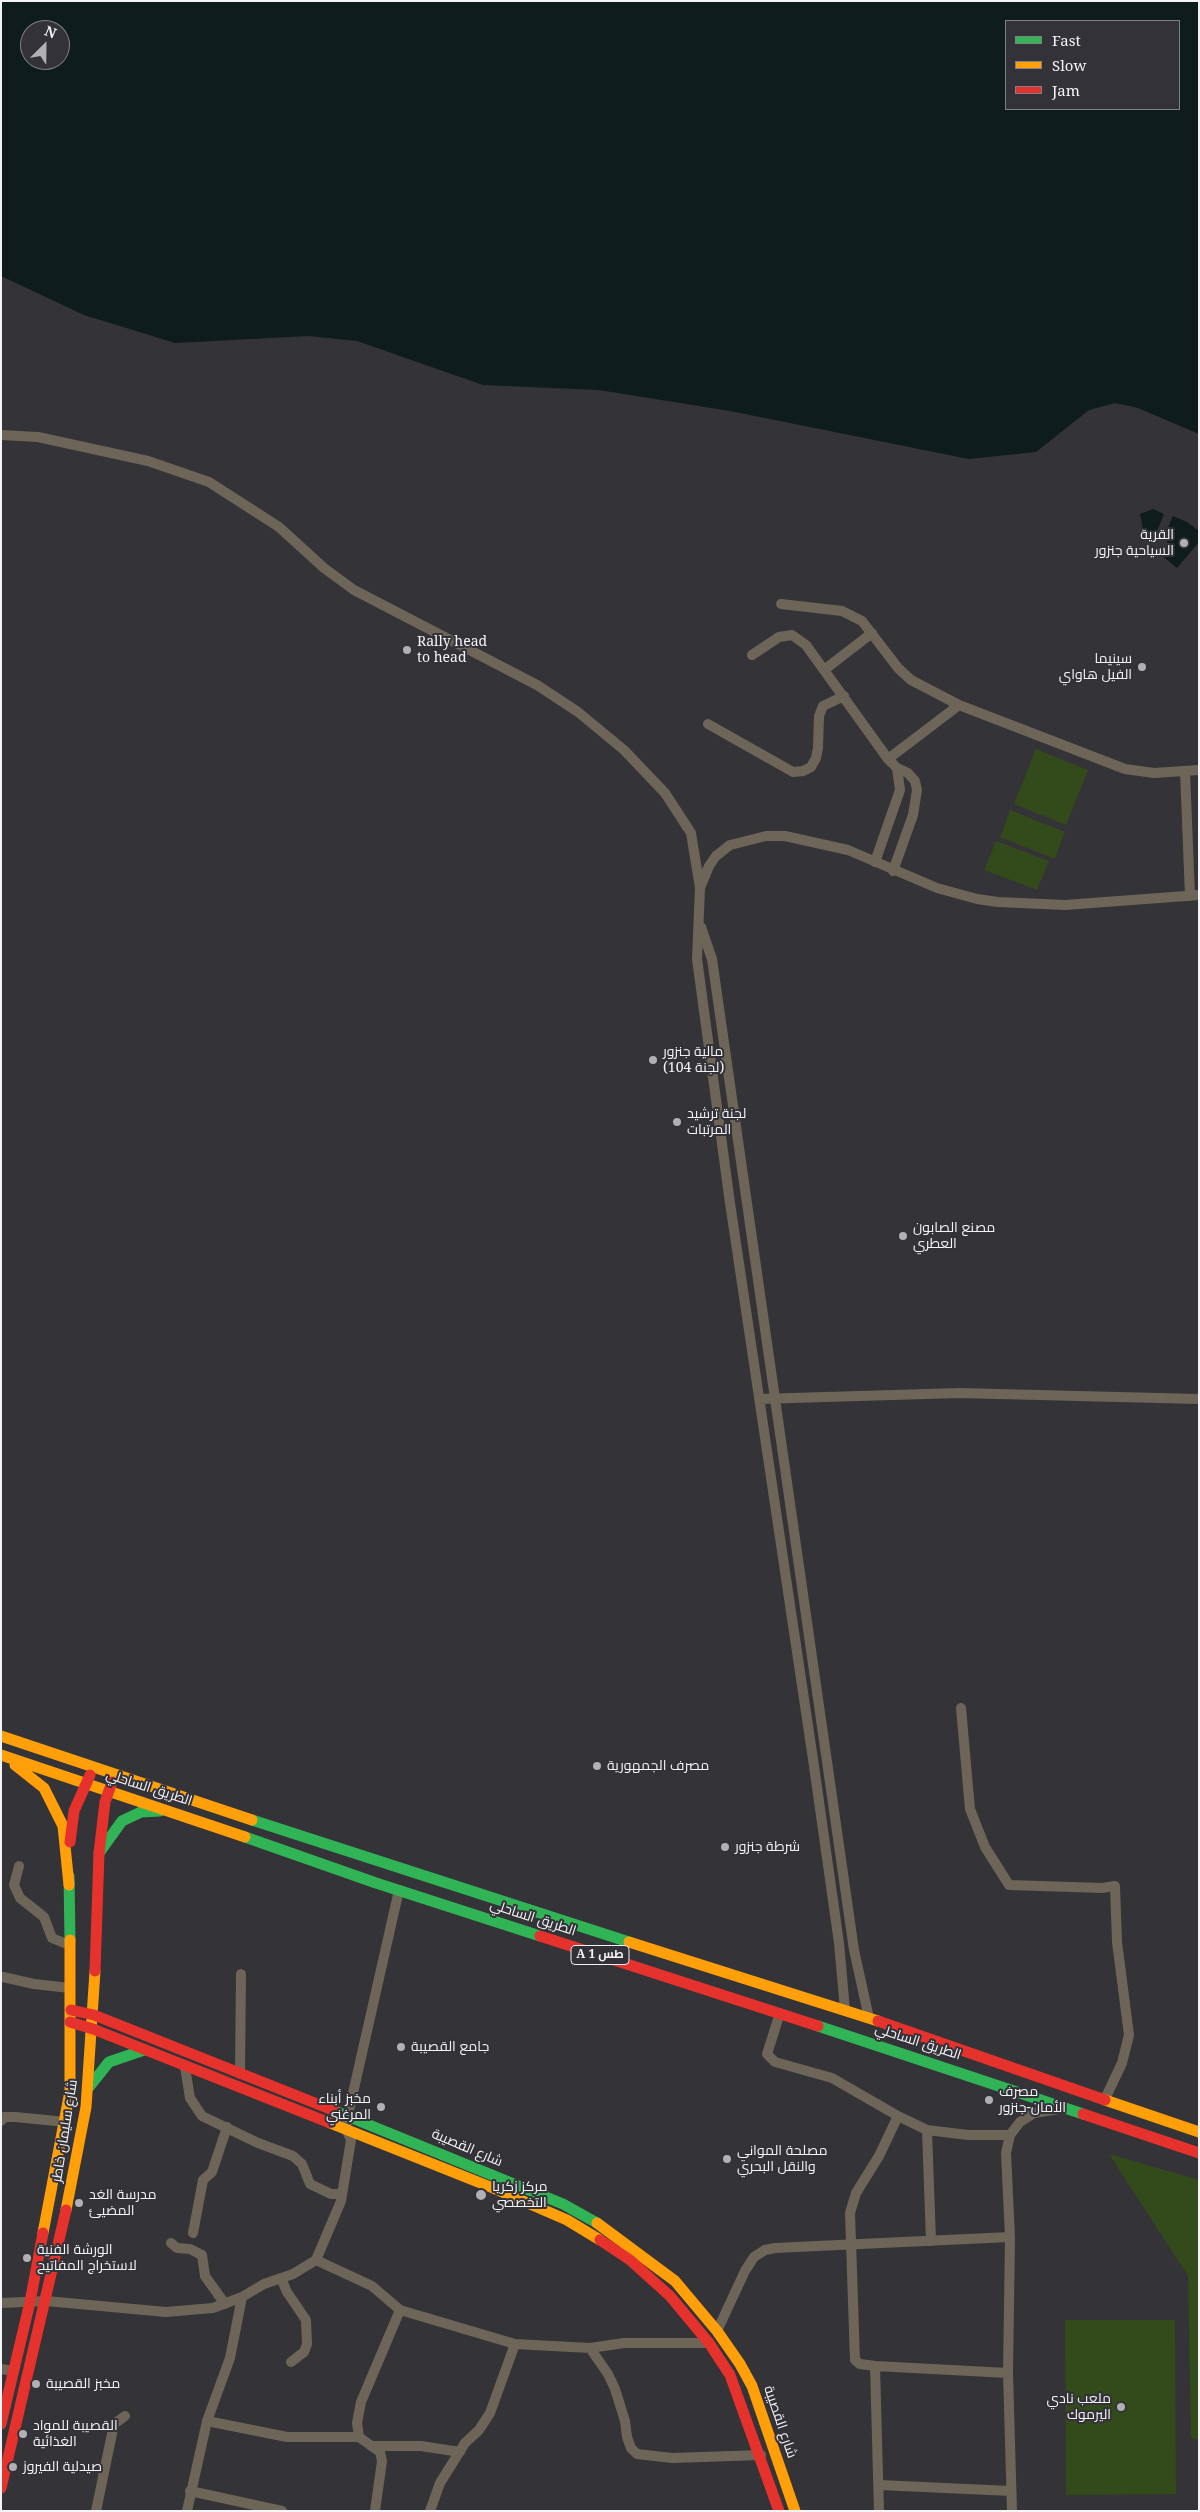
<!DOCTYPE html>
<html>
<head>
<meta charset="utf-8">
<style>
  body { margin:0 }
  #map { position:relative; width:1200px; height:2512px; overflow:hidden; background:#343337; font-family:"Noto Serif",serif }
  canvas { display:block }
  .frame { position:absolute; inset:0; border:2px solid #f4f4f8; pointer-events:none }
  .legend { position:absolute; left:1005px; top:20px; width:175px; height:90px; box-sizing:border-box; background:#333238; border:1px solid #808085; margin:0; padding:6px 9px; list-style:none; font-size:15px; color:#f4f4f8 }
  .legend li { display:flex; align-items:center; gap:10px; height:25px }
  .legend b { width:25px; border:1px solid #808085 }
  .north { position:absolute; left:20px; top:20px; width:50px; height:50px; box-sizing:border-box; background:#333238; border:1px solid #808085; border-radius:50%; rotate:23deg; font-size:14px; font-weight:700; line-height:20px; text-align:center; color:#f4f4f8 }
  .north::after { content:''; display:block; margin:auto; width:18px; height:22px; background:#b1b0b4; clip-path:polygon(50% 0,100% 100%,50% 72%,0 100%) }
</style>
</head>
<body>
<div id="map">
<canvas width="1200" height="2512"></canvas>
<div class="frame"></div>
<ul class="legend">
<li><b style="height:6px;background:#30b455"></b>Fast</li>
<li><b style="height:6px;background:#ff9f0a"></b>Slow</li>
<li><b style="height:6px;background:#e5322d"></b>Jam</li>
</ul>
<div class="north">N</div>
</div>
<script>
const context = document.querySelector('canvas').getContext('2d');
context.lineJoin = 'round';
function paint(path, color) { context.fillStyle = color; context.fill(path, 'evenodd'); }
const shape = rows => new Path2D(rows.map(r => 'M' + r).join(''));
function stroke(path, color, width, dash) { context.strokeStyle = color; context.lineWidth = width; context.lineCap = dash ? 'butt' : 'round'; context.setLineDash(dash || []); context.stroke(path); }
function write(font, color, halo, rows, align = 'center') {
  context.font = font + ' "Noto Serif",Cairo,serif'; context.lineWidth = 4; context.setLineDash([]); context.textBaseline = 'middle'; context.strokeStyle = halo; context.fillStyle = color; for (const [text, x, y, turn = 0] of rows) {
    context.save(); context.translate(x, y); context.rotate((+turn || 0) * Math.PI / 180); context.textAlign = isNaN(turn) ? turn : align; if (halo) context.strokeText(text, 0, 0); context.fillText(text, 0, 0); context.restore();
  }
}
paint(shape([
  [1036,749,1088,770,1066,825,1014,804],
  [1010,810,1065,832,1055,859,1000,837],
  [996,841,1049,861,1037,890,984,870],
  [1109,2154,1199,2180,1199,2440,1191,2438,1188,2276],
  [1065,2320,1175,2320,1176,2494,1066,2495]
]), '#334a1a');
paint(shape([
  [1,1,1199,1,1199,434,1138,408,1115,403,1089,410,1036,452,969,459,730,411,599,390,483,385,357,341,308,336,175,343,84,315,1,276],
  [1006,21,1179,21,1179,109,1006,109],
  [30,30,60,30,60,60,30,60],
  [1153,509,1164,514,1154,538,1144,534,1140,514],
  [1173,516,1187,522,1199,531,1199,542,1177,568,1160,554,1169,543,1163,539]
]), '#0e1c1e');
stroke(shape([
  [1,435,38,437,148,461,209,482,279,527,324,568,354,590,537,685,578,712,624,750,665,793,691,833,700,888],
  [781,604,842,611,862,621,898,668,911,680,959,705,1125,769,1154,773,1199,770],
  [752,655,779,637,792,635,806,645,888,759,897,768,908,773,915,781,917,790,913,815,893,871],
  [824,670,872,633],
  [708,724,793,772,803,771,811,767,816,758,818,748,819,716,823,706,844,696],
  [888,759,959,705],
  [1185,771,1190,896],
  [875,862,900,790,897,768],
  [701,927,712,959,854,1950,869,2018],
  [759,1399,959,1393,1199,1399],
  [961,1708,970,1809,985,1847,1009,1885,1102,1888,1115,1886,1117,1942,1129,2035,1122,2063,1105,2099],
  [19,1866,14,1885,20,1898,44,1917,52,1938,69,1945],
  [3,1977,34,1984,70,1988],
  [845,2010,839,1943,813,1759,730,1203,697,959,700,888,709,866,716,856,730,845,766,836,785,836,848,850,937,888,977,899,998,902,1065,905,1199,895],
  [780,2013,767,2054,775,2062,832,2078,898,2116,927,2130,968,2135,1010,2135],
  [185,2067,190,2098,202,2116,258,2143,293,2156,302,2164,310,2184,331,2194,342,2194],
  [240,2074,241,1974],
  [898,2116,879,2156,856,2193,850,2213,855,2360,860,2364,875,2366,1008,2373],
  [1,2121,4,2117,15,2117,66,2122],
  [927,2130,931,2241],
  [193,2233,203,2180,212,2172,227,2127],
  [171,2243,177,2248,190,2249,202,2255,205,2276,225,2304],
  [316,2260,372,2286,400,2310,515,2344,590,2348,624,2343,709,2343],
  [281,2278,287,2292,306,2320,307,2344,304,2352,291,2362],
  [1,2303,46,2301,166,2312,213,2308,242,2297],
  [717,2331,745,2271,754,2257,765,2250,775,2248,1010,2237],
  [590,2348,608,2374,615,2389,625,2421,627,2437,631,2448,637,2454,672,2458,761,2455],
  [875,2366,879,2511],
  [1,2369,14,2371],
  [207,2421,287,2437,359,2437],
  [371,2446,421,2446,460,2452],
  [879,2485,1011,2491],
  [190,2491,282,2511],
  [96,2511,114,2424,125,2416],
  [187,2511,207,2421,230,2358,242,2297,264,2284,293,2274,316,2260,341,2201,351,2140,346,2129,348,2115,399,1890],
  [375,2511,382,2461,380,2452,359,2437,357,2423,361,2402,400,2310],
  [430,2511,440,2483,465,2443,479,2430,490,2413,515,2344],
  [1012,2511,1008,2373,1010,2237,1006,2153,1010,2135,1020,2122,1034,2113,1059,2109]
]), '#6d6557', 10);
stroke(shape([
  [252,1820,629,1942],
  [245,1837,376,1883,540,1936],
  [99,1853,122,1821,141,1812,160,1811],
  [69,1876,70,1940],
  [818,2026,1083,2114],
  [89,2087,109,2062,144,2050],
  [335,2111,563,2204,597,2223]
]), '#30b455', 11);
stroke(shape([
  [1,1736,252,1820],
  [1,1755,245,1837],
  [15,1765,44,1788,63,1826,69,1885],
  [629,1942,878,2021],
  [1105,2100,1199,2132],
  [330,2123,493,2188,567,2220,600,2240],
  [66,2210,86,2107,95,1971],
  [597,2223,675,2281,717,2331,740,2364,752,2386,795,2511],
  [43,2233,70,2091,70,1940]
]), '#ff9f0a', 11);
stroke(shape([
  [70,1842,74,1811,90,1775],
  [540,1936,818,2026],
  [95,1971,99,1853,105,1802,112,1782],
  [71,2010,94,2015,335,2111],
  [878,2021,1105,2100],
  [70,2022,93,2029,330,2123],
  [1083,2114,1199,2153],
  [600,2240,630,2260,670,2296,709,2343,730,2375,779,2511],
  [1,2424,30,2302,43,2233],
  [1,2488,66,2210]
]), '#e5322d', 11);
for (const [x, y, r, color] of [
  [1184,543,5,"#b1b0b4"],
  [407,650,5,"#b1b0b4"],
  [1142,667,5,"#b1b0b4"],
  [653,1060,5,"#b1b0b4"],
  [677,1122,5,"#b1b0b4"],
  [903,1236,5,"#b1b0b4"],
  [597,1766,5,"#b1b0b4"],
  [725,1847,5,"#b1b0b4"],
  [401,2047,5,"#b1b0b4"],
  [989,2100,5,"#b1b0b4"],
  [381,2107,5,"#b1b0b4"],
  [727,2159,5,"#b1b0b4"],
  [481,2195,6,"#b1b0b4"],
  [79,2203,5,"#b1b0b4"],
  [27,2258,5,"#b1b0b4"],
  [36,2384,5,"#b1b0b4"],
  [1121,2407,5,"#b1b0b4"],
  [23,2434,5,"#b1b0b4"],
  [13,2467,5,"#b1b0b4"]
]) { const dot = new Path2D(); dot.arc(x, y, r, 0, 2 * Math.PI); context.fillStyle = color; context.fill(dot); stroke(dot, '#333238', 2); }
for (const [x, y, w] of [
  [600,1955,58]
]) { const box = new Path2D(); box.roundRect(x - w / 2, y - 9.5, w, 19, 4); context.fillStyle = '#333238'; context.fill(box); stroke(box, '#f4f4f8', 1); }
write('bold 12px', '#f4f4f8', null, [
  ["A 1 طس",600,1955]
]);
write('14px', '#f4f4f8', '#333238', [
  ["القرية",1174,535,"right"],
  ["السياحية جنزور",1174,551,"right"],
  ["Rally head",417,642],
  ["to head",417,658],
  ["سينيما",1132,659,"right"],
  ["الفيل هاواي",1132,675,"right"],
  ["مالية جنزور",663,1052],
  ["(لجنة 104)",663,1068],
  ["لجنة ترشيد",687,1114],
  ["المرتبات",687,1130],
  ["مصنع الصابون",913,1228],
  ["العطري",913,1244],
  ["مصرف الجمهورية",607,1766],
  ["شرطة جنزور",735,1847],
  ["جامع القصيبة",411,2047],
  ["مصرف",999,2092],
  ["الأمان-جنزور",999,2108],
  ["مخبز أبناء",371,2099,"right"],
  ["المرغني",371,2115,"right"],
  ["مصلحة المواني",737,2151],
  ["والنقل البحري",737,2167],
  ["مركز زكريا",492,2187],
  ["التخصصي",492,2203],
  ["مدرسة الغد",89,2195],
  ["المضيئ",89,2211],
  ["الورشة الفنية",37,2250],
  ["لاستخراج المفاتيح",37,2266],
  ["مخبز القصيبة",46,2384],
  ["ملعب نادي",1111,2399,"right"],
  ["اليرموك",1111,2415,"right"],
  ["القصيبة للمواد",33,2426],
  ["الغذائية",33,2442],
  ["صيدلية الفيروز",23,2467]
], 'left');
write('14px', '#f4f4f8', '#333238', [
  ["الطريق الساحلي",149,1788,18],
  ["الطريق الساحلي",533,1918,18],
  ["الطريق الساحلي",918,2042,18],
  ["شارع سليمان خاطر",65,2131,-81],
  ["شارع القصيبة",467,2148,23],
  ["شارع القصيبة",780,2422,71]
]);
</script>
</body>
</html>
